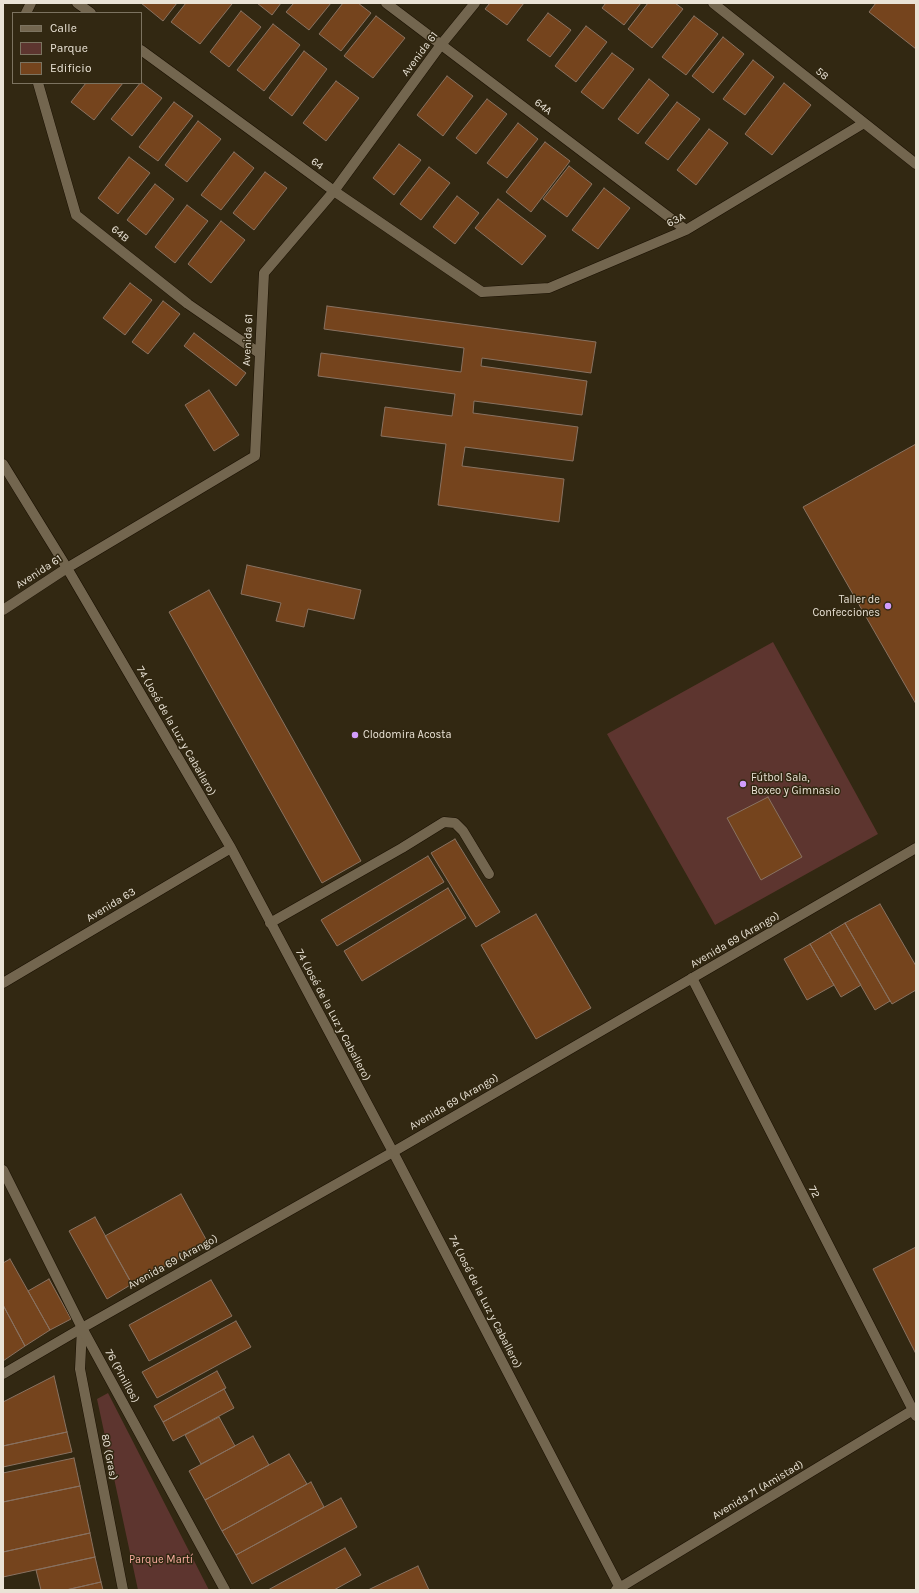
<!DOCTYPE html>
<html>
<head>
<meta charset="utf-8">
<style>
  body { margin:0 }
  #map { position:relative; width:919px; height:1593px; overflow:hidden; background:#322812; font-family:Karla,sans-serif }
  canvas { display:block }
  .frame { position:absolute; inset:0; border:4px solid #eae3d6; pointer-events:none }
  .legend { position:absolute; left:12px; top:12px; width:130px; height:72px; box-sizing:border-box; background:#322812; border:1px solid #7c7360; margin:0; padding:5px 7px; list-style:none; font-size:12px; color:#eae3d6 }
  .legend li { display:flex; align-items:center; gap:8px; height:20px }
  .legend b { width:20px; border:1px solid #7c7360 }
</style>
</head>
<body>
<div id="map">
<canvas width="919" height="1593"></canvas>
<div class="frame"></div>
<ul class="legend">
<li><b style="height:5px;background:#73664f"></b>Calle</li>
<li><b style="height:11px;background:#5d352f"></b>Parque</li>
<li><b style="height:11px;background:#75441d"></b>Edificio</li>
</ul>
</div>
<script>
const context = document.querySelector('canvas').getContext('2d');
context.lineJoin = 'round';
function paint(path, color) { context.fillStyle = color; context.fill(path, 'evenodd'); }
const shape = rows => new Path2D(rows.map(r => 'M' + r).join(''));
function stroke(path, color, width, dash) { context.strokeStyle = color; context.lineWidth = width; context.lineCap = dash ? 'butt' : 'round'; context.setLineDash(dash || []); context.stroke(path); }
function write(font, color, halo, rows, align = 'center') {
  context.font = font + ' Karla,sans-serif'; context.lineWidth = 3; context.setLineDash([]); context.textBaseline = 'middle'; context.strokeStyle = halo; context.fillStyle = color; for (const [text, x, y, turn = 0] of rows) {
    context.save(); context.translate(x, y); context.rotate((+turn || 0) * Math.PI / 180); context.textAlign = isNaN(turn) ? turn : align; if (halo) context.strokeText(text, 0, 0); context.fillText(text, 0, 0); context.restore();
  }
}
paint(shape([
  [773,642,878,834,715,925,607,734],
  [108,1393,209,1590,138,1590,97,1399]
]), '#5d352f');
const building = shape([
  [141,3,177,3,163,21,141,3],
  [186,3,231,3,232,4,200,44,171,22,186,3],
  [257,3,281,3,272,15,257,3],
  [294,3,331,3,309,30,286,12,294,3],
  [343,3,358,3,371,13,341,51,319,34,343,3],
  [490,3,524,3,507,25,485,9,490,3],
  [606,3,641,3,624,25,602,8,606,3],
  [648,3,675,3,683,9,652,48,628,29,648,3],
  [876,3,916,3,916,49,869,12,876,3],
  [241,11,261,27,229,67,210,52,241,11],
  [548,13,571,30,550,57,527,40,548,13],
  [376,16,405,38,373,78,344,56,376,16],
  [694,16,718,34,686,75,662,57,694,16],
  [273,24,300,45,264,91,237,70,273,24],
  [586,26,607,42,576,82,555,66,586,26],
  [723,37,744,54,713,93,692,76,723,37],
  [304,51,327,69,292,116,269,98,304,51],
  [612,53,634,69,603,109,581,92,612,53],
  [753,60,774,77,745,115,723,99,753,60],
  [447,76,473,96,443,136,417,115,447,76],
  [649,79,669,95,638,134,618,119,649,79],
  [336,81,359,98,326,141,303,123,336,81],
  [141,82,162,98,132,136,111,119,141,82],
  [86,83,123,83,94,120,71,102,86,83],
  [784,83,811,105,772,155,745,134,784,83],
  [487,99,507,114,476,154,456,138,487,99],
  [174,102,193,116,158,161,139,147,174,102],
  [677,102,700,119,668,160,645,143,677,102],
  [198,121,221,139,187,182,165,165,198,121],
  [518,123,538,139,507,178,487,163,518,123],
  [709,129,728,143,696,185,677,170,709,129],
  [545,142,570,161,531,212,506,192,545,142],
  [399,144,421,160,394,195,373,178,399,144],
  [234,152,254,168,221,210,201,195,234,152],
  [129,157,150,173,118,214,98,198,129,157],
  [569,166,592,184,567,217,543,199,569,166],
  [429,167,450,183,421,220,400,204,429,167],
  [265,172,287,188,254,230,233,213,265,172],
  [155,184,174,199,146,235,127,220,155,184],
  [604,188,630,208,598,249,572,230,604,188],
  [457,196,479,213,455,244,433,227,457,196],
  [498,199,546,236,522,265,475,228,498,199],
  [187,205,208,221,175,263,155,247,187,205],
  [221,221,245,240,211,283,188,264,221,221],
  [130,283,152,300,125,335,103,318,130,283],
  [163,301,180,314,148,354,132,342,163,301],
  [327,306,596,342,591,373,482,358,481,366,587,381,582,415,474,401,473,413,578,427,573,461,465,447,462,466,564,479,559,522,438,505,446,444,381,436,385,407,452,416,455,394,318,376,321,353,461,372,464,348,324,329,327,306],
  [194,333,246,373,236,386,184,346,194,333],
  [209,390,239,435,214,451,185,405,209,390],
  [916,444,916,704,803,507,916,444],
  [247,565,361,590,354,619,308,609,304,627,276,621,281,603,241,594,247,565],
  [209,590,361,861,322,883,169,612,209,590],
  [768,797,802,857,761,880,727,818,768,797],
  [455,839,500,912,476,927,431,853,455,839],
  [428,856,444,882,337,946,321,920,428,856],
  [448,888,466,918,362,981,344,951,448,888],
  [880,904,916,966,916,990,892,1004,845,923,880,904],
  [536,914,591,1008,536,1039,481,945,536,914],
  [845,923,890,1001,875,1010,830,932,845,923],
  [830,932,861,985,841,997,810,944,830,932],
  [810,944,834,985,807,1000,784,959,810,944],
  [181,1194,208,1243,132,1284,105,1236,181,1194],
  [95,1217,132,1284,107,1299,69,1231,95,1217],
  [916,1247,916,1354,873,1269,916,1247],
  [10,1259,50,1330,25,1346,3,1305,3,1263,10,1259],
  [49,1279,71,1319,50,1330,28,1291,49,1279],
  [211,1280,232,1316,149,1361,129,1325,211,1280],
  [3,1305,25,1346,3,1361,3,1305],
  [236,1321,251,1347,157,1398,142,1372,236,1321],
  [217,1371,226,1388,163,1422,154,1406,217,1371],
  [54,1376,67,1432,3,1446,3,1402,54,1376],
  [224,1389,234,1408,173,1441,163,1422,224,1389],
  [219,1417,235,1446,201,1464,185,1435,219,1417],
  [67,1432,72,1452,3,1467,3,1446,67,1432],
  [253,1436,269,1465,205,1500,189,1471,253,1436],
  [289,1454,307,1484,222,1531,205,1500,289,1454],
  [74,1458,80,1486,3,1502,3,1473,74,1458],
  [311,1482,324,1507,236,1555,222,1531,311,1482],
  [80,1486,90,1533,3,1552,3,1502,80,1486],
  [341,1498,357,1527,252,1584,236,1555,341,1498],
  [90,1533,95,1557,3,1577,3,1552,90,1533],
  [345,1548,361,1575,334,1590,268,1590,345,1548],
  [95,1557,101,1582,66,1590,41,1590,36,1570,95,1557],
  [418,1566,429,1590,368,1590,418,1566],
  [101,1582,103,1590,66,1590,101,1582]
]);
paint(building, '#75441d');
stroke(building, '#897261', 1);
const service = shape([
  [270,923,402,848,444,822,455,823,463,831,489,874]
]);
const minor = shape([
  [77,3,91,13],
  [386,3,686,230],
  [713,3,916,164],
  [26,13,31,3],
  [141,50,334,191,482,292,549,288,686,230,864,123],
  [38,83,76,215,188,304,259,353],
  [3,464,67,568,231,848,393,1152,621,1590],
  [3,610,67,568,255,456,264,273,334,191,440,46,475,3],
  [692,978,916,1416],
  [3,983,231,848],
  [3,1170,82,1328,80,1369,123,1590],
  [616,1590,913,1410]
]);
const tertiary = shape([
  [82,1328,225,1590],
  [3,1374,82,1328,393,1152,916,848]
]);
stroke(service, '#1a1000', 11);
stroke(minor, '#1a1000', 11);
stroke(tertiary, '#1a1000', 11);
stroke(service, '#73664f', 10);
stroke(minor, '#73664f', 10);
stroke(tertiary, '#73664f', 10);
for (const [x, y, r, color] of [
  [888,606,4,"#d29cfd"],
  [355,735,4,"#d29cfd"],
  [743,784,4,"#d29cfd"]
]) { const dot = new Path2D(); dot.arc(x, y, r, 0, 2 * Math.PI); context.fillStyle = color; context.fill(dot); stroke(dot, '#322812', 1.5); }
write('11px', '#eae3d6', '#322812', [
  ["Avenida 61",420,54,-53],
  ["58",822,74,39],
  ["64A",543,107,37],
  ["64",317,164,36],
  ["63A",676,220,-26],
  ["64B",120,234,39],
  ["Avenida 61",248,340,-87],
  ["Avenida 61",39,572,-33],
  ["74 (José de la Luz y Caballero)",176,731,60],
  ["Avenida 63",111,905,-31],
  ["Avenida 69 (Arango)",735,940,-30],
  ["74 (José de la Luz y Caballero)",333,1015,62],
  ["Avenida 69 (Arango)",454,1102,-30],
  ["72",814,1192,63],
  ["Avenida 69 (Arango)",173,1262,-29],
  ["74 (José de la Luz y Caballero)",485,1302,63],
  ["76 (Pinillos)",122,1376,61],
  ["80 (Gras)",109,1457,79],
  ["Avenida 71 (Amistad)",758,1490,-31]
]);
write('11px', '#eae3d6', '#322812', [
  ["Taller de",880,600,"right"],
  ["Confecciones",880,613,"right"],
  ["Clodomira Acosta",363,735],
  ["Fútbol Sala,",751,778],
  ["Boxeo y Gimnasio",751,791]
], 'left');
write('11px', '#f8ac9f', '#322812', [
  ["Parque Martí",161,1560]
]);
</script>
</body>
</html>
